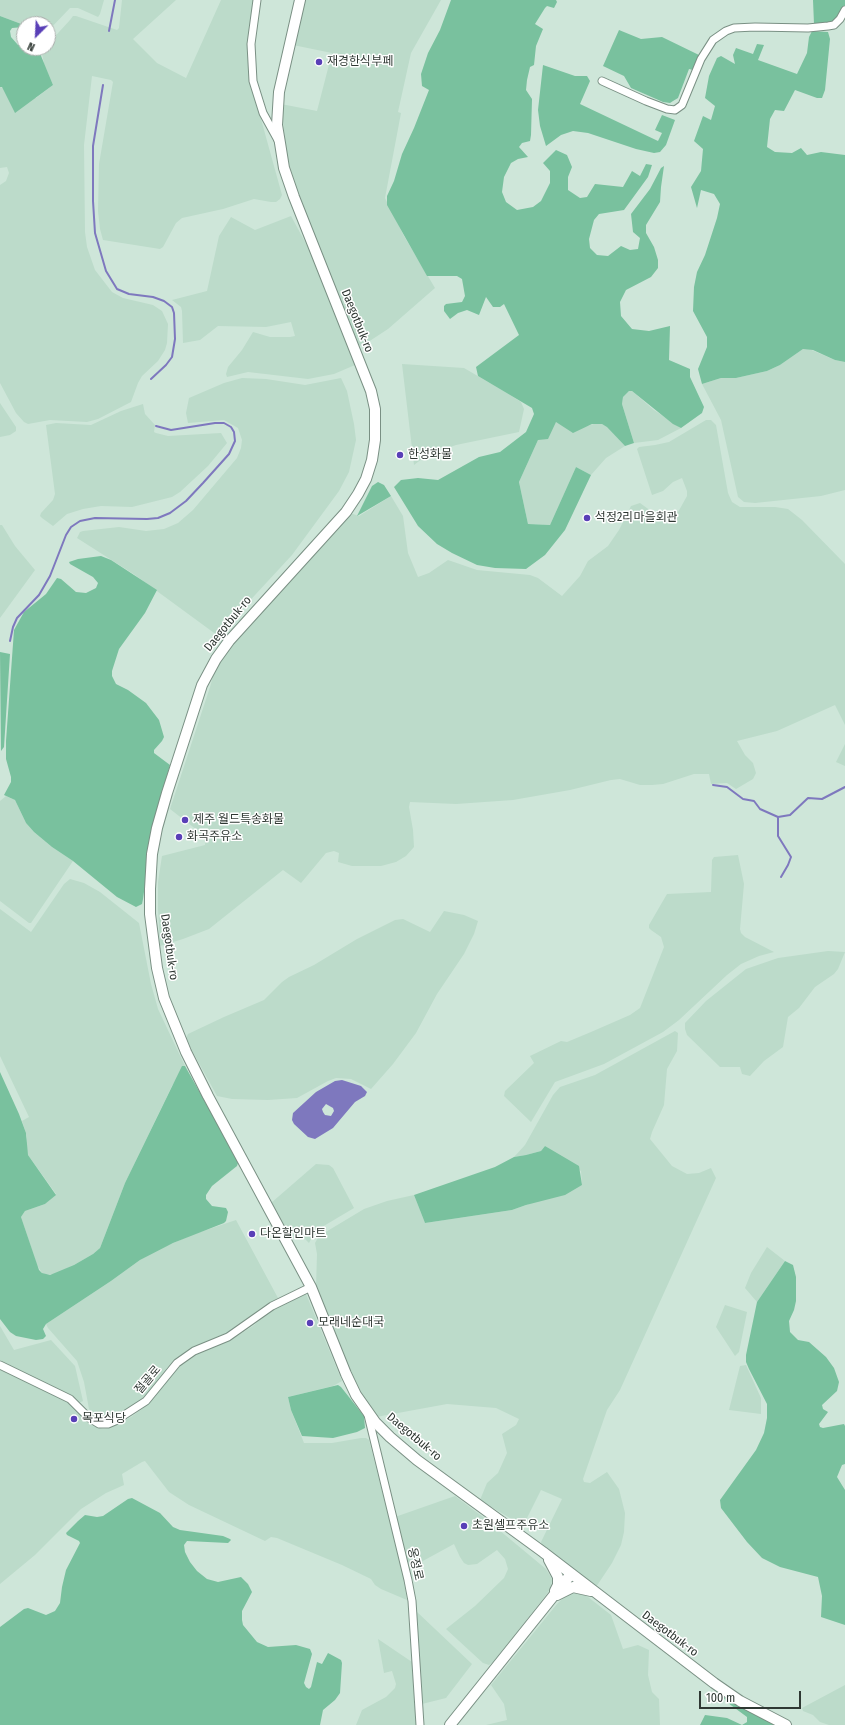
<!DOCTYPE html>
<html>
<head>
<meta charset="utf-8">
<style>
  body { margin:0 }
  #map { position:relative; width:845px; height:1725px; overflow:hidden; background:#cee6d9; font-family:"Fira Sans Condensed",sans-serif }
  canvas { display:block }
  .north { position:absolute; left:16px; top:16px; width:40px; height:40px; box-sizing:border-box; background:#fff; border:1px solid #acafad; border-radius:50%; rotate:204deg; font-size:11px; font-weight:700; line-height:16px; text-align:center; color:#2f3833 }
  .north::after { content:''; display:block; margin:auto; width:14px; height:18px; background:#593fb7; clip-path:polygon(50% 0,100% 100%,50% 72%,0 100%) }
  .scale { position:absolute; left:699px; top:1691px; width:102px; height:18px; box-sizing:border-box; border:2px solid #2f3833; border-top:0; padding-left:5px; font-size:12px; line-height:14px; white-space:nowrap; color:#2f3833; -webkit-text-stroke:3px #fff; paint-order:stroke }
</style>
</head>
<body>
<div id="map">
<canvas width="845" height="1725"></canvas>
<div class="north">N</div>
<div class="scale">100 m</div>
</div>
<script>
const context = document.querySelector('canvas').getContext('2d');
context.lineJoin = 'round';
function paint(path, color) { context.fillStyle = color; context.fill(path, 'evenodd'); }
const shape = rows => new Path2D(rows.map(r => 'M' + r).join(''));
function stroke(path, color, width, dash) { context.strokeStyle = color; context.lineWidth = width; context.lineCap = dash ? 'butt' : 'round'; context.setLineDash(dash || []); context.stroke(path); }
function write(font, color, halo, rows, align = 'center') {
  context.font = font + ' "Fira Sans Condensed","Noto Sans KR",sans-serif'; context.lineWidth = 3; context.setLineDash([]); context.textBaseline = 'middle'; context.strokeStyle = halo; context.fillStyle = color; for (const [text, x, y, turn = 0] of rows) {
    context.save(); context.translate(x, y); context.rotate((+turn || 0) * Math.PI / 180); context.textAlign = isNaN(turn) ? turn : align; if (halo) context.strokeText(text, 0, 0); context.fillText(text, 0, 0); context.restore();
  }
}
paint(shape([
  [0,0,104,0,100,14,98,17,78,8,70,8,48,31,48,24,24,24,24,25,0,16],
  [122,0,176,0,133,39,157,63,186,78,221,0,254,0,249,45,256,101,282,195,280,199,276,202,271,202,254,199,223,209,182,218,176,223,163,247,160,249,103,240,100,229,98,211,99,164,113,82,111,80,92,76,84,145,85,232,87,247,95,270,112,292,123,298,153,305,162,311,168,324,167,343,165,350,158,361,142,376,138,383,131,402,98,419,87,422,50,420,28,424,24,422,16,413,0,383,0,185,6,181,9,173,7,167,0,168,0,87,36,98,53,85,44,64,42,53,45,48,48,48,48,44,70,20,73,16,76,16,117,30,119,28],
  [303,0,441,0,411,53,398,112,401,113,385,198,404,236,435,288,388,329,362,346,357,345,301,203,287,157,281,104,317,111,332,53,293,45],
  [291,216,316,262,355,362,355,365,334,374,308,379,248,372,227,377,226,374,228,367,242,350,253,332,270,337,290,337,295,336,291,322,266,327,218,326,200,340,183,343,182,311,181,307,172,300,207,291,219,236,231,217,255,230],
  [807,348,835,360,845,362,845,490,821,496,755,503,744,502,738,497,721,420,702,384,721,378,736,378,767,371,780,365,803,349],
  [402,364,464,368,507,393,521,402,524,409,519,432,456,445,427,455,414,465],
  [242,378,266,379,305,385,341,378,347,391,354,424,356,440,349,472,339,491,292,555,231,621,221,638,135,575,77,538,80,532,83,531,119,527,146,531,164,529,178,523,193,510,237,458,241,448,242,440,238,428,224,420,188,423,186,413,189,398,224,383],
  [629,391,632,391,654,410,681,428,658,440,634,443,622,404,623,397],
  [0,403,16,427,16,431,10,435,0,437],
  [143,404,145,414,155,425,154,432,156,433,168,436,221,433,227,443,208,466,180,492,172,497,132,507,101,506,83,509,67,514,53,526,42,518,40,516,41,513,53,500,55,494,46,425,56,423,91,425,121,411],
  [706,420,711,420,716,425,728,493,732,502,740,507,775,507,788,509,802,520,845,564,845,725,835,705,777,731,737,741,745,755,753,763,756,773,753,779,736,789,727,783,711,784,709,774,694,774,663,784,652,785,640,785,620,779,611,780,570,790,513,800,456,804,410,802,409,807,413,830,414,847,406,856,396,862,381,866,352,866,338,862,339,853,334,851,326,853,301,883,283,870,209,929,183,939,160,946,158,909,158,882,162,856,205,845,206,837,170,809,210,687,215,669,235,641,350,513,359,516,391,496,403,516,408,553,418,577,429,573,448,560,477,570,530,575,538,578,562,596,580,576,588,561,608,546,619,530,631,506,640,503,666,522,677,514,687,496,687,491,682,478,673,482,663,491,652,495,637,449,639,447,655,445,669,442],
  [556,422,584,427,597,423,602,424,607,426,625,446,606,458,591,475,576,467,550,525,528,524,519,482,538,440],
  [0,525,2,525,15,546,35,570,0,618],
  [845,744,845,766,836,762],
  [6,796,15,800,26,823,34,832,52,847,73,861,31,923,29,923,0,901,0,801],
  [738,855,744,884,740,929,741,933,745,937,774,952,759,956,741,964,727,975,679,1020,663,1032,604,1064,555,1082,531,1122,504,1096,505,1091,534,1063,530,1056,561,1041,567,1042,591,1032,630,1015,640,1008,664,947,661,937,651,930,649,928,649,925,667,894,711,892,712,860,714,857],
  [70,879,84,883,100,892,139,923,151,984,158,1009,185,1066,172,1086,125,1183,100,1248,93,1254,74,1265,55,1274,46,1275,42,1273,37,1265,21,1217,25,1211,45,1204,56,1194,28,1155,26,1151,27,1136,22,1121,29,1117,0,1056,0,909,31,932,64,884],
  [444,911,464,915,478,921,474,934,464,954,437,994,416,1033,393,1064,371,1089,351,1079,336,1078,328,1081,297,1098,268,1100,232,1099,217,1096,189,1045,186,1038,188,1034,224,1017,264,1000,282,982,289,977,314,965,357,939,395,920,403,919,430,932],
  [828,951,845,952,838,969,834,974,815,987,799,1008,788,1017,783,1047,764,1061,750,1076,742,1074,740,1067,720,1067,687,1035,685,1029,685,1023,706,1001,746,969,778,958],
  [675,1031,678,1033,677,1051,667,1069,664,1105,652,1132,650,1139,672,1166,687,1174,699,1173,711,1168,716,1178,620,1390,607,1410,583,1479,584,1482,590,1483,607,1472,619,1489,625,1513,624,1532,621,1545,612,1563,596,1587,542,1546,541,1542,562,1499,541,1490,523,1526,480,1500,487,1483,498,1473,507,1453,502,1434,516,1425,519,1419,496,1408,447,1404,376,1417,367,1403,351,1373,316,1288,317,1254,315,1243,319,1236,364,1209,387,1201,414,1195,425,1223,512,1210,582,1185,581,1171,545,1146,541,1151,526,1155,514,1157,525,1145,553,1095,560,1087,595,1075],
  [316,1164,329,1165,333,1168,354,1208,317,1230,312,1237,309,1243,299,1233,289,1238,271,1203],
  [236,1220,278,1298,261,1308,230,1332,194,1347,179,1357,167,1368,143,1399,108,1421,101,1421,96,1419,89,1409,84,1382,77,1361,48,1328,46,1324,111,1281,140,1260,157,1250,194,1234],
  [767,1247,785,1261,757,1302,745,1288,751,1273],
  [306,1294,342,1381,333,1386,288,1397,291,1410,304,1443,332,1443,361,1438,366,1438,369,1440,402,1569,407,1600,381,1589,375,1585,371,1579,342,1565,277,1538,271,1537,265,1541,189,1505,169,1492,145,1461,142,1462,122,1474,124,1485,106,1493,81,1509,35,1555,0,1584,0,1368,66,1401,73,1405,86,1421,93,1426,103,1429,111,1428,131,1417,143,1408,149,1402,178,1367,194,1354,237,1336,253,1326,271,1310],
  [725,1305,747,1312,739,1352,735,1356,716,1327],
  [0,1326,14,1350,51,1340,75,1366,83,1401,79,1403,72,1397,0,1360],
  [746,1365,761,1398,761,1414,729,1410,740,1366],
  [455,1496,487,1520,546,1569,552,1579,551,1588,546,1595,494,1661,489,1665,483,1663,446,1629,475,1606,504,1578,508,1569,505,1559,497,1550,477,1564,468,1565,464,1563,460,1557,454,1544,410,1568,395,1517],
  [572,1593,583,1594,588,1597,611,1615,623,1649,638,1645,649,1650,648,1675,652,1692,659,1699,660,1725,486,1725,507,1720,504,1704,491,1685,557,1604,563,1598],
  [416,1611,472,1664,446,1698,422,1704],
  [378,1639,412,1662,416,1725,356,1725,362,1710,386,1697,395,1688,396,1684,392,1671,384,1673],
  [845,1685,845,1725,829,1725,820,1722,813,1715,803,1711,802,1708]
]), '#bcdbca');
paint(shape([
  [451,0,556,0,557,2,554,8,547,6,545,8,535,24,543,29,536,46,534,65,530,67,527,80,526,90,532,99,531,135,530,141,522,143,519,147,528,157,518,159,511,163,504,177,502,192,506,202,517,210,533,207,541,201,550,183,550,171,543,163,556,150,567,155,572,167,568,177,568,190,580,198,587,197,595,184,623,187,632,171,640,176,646,164,652,165,648,177,624,210,599,214,594,220,589,239,590,248,597,255,608,256,621,246,630,250,638,249,640,238,633,232,631,214,650,189,661,168,664,166,661,187,660,202,646,225,646,233,654,247,658,260,658,268,651,277,626,290,620,302,621,316,632,329,649,331,670,326,669,360,690,369,690,377,704,407,702,413,681,428,673,424,632,391,629,391,623,397,622,404,634,443,625,446,607,427,602,424,592,424,573,433,556,422,548,439,538,440,519,482,528,524,550,525,576,467,591,475,565,530,545,555,526,569,495,568,477,565,452,553,437,544,418,526,394,487,401,480,418,478,438,480,479,457,500,452,526,432,534,414,532,408,478,376,476,367,519,335,504,304,500,307,493,307,486,297,479,315,467,310,458,313,450,319,444,311,444,306,446,304,462,302,465,296,462,279,457,276,427,276,387,205,387,196,394,181,402,154,414,128,429,90,422,86,421,74,428,53,440,30],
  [813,0,845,0,845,5,841,13,833,24,814,24],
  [0,16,24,25,24,27,12,28,10,31,11,37,18,45,24,45,24,48,36,48,39,51,53,85,15,113,2,87,0,87],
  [619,30,641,39,662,37,699,55,693,70,689,69,678,98,673,101,670,103,663,102,631,88,624,76,603,66],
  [812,31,828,32,830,39,825,90,822,98,817,98,795,90,784,111,775,110,770,119,767,147,775,152,792,153,801,148,807,155,821,152,845,155,845,362,835,360,813,350,803,349,780,365,767,371,736,378,721,378,702,384,698,369,707,347,707,337,693,311,694,287,697,272,705,255,717,218,720,204,714,194,701,190,697,208,691,187,701,171,703,149,694,141,703,116,711,120,715,106,705,98,709,76,717,58,721,56,735,64,733,55,736,48,753,54,757,44,764,45,758,60,797,74,807,53,809,37],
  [543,65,575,76,587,76,590,81,580,104,658,141,662,133,655,130,662,115,675,120,666,145,660,152,654,153,636,149,588,133,573,131,561,135,546,146,540,126,538,110],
  [378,482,384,485,391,496,357,516,372,486],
  [101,556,111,560,157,590,145,613,119,649,112,671,112,676,116,684,128,690,146,703,159,720,164,737,162,741,154,750,154,753,170,765,154,821,143,899,142,904,136,907,117,897,73,861,52,847,34,832,26,823,15,800,4,795,11,782,11,777,6,759,6,741,14,630,24,612,46,594,57,578,61,579,76,592,86,593,96,588,98,583,93,577,70,564,69,562,78,559],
  [0,652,10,654,4,747,1,751],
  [182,1066,185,1066,217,1123,238,1163,237,1166,212,1186,206,1195,206,1199,212,1206,226,1208,228,1212,226,1221,224,1223,173,1243,140,1260,111,1281,46,1324,43,1329,46,1336,43,1339,36,1340,16,1336,10,1332,0,1319,0,1072,19,1114,26,1133,28,1155,56,1195,45,1204,25,1211,21,1217,39,1270,42,1273,50,1275,74,1265,93,1254,100,1248,125,1183],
  [545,1146,579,1166,582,1185,565,1195,526,1205,512,1210,425,1223,414,1195,495,1167,514,1157,526,1155,541,1151],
  [785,1261,793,1265,796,1277,796,1301,794,1310,789,1321,790,1332,798,1340,809,1342,826,1357,834,1368,839,1382,837,1391,822,1405,823,1409,828,1412,819,1424,820,1427,823,1428,844,1424,845,1426,845,1464,842,1465,837,1477,845,1490,845,1625,821,1617,822,1596,818,1577,780,1567,762,1558,747,1542,721,1508,720,1500,756,1450,764,1433,767,1418,767,1404,749,1369,746,1362,746,1355,757,1302],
  [338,1385,341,1387,364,1416,365,1428,357,1432,333,1438,302,1436,291,1410,288,1397],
  [132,1498,160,1513,173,1527,180,1530,223,1536,230,1539,231,1540,228,1543,187,1541,184,1545,185,1552,190,1562,197,1571,207,1579,218,1582,241,1577,248,1584,252,1592,242,1611,242,1620,243,1625,257,1642,268,1647,296,1645,310,1649,312,1654,304,1683,306,1687,309,1689,311,1687,317,1662,322,1664,328,1653,341,1660,342,1663,340,1693,335,1700,323,1710,320,1725,0,1725,0,1627,24,1609,28,1608,46,1615,55,1611,60,1603,62,1587,66,1570,80,1543,79,1541,67,1535,66,1533,78,1521,85,1515,97,1517,103,1516,128,1499],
  [716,1690,779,1725,700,1725,705,1715,727,1718,742,1725,747,1722,747,1717,728,1703]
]), '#79c19e');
paint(shape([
  [342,1080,361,1086,367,1092,365,1096,355,1102,333,1128,315,1139,308,1137,294,1124,292,1120,293,1113,316,1092,335,1081],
  [326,1104,333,1108,334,1111,331,1116,325,1115,323,1112,322,1109]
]), '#7e78be');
stroke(shape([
  [109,31,115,0],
  [103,85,93,146,93,201,95,233,106,271,117,289,129,294,153,297,164,301,172,307,174,313,175,339,172,357,166,365,151,379],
  [10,641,13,627,17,618,39,595,50,576,66,535,71,527,80,521,95,518,147,519,158,518,170,513,186,501,203,483,229,454,235,441,234,432,231,427,224,423,215,423,171,430,156,426],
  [713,785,727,787,743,799,754,801,760,809,778,817],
  [781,877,788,865,791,857,778,836,778,817,790,815,808,798,822,799,845,787]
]), '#7e78be', 2);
const street = shape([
  [257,0,251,44,253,81,263,113,279,142],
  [602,81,646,101,667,109,675,110,682,105,701,59,713,40,726,31,734,28,755,27,808,28,828,26,834,25,840,19,845,10],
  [0,1365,70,1399,89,1418,99,1424,108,1424,115,1421,146,1401,177,1363,194,1351,228,1337,272,1306,311,1287],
  [368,1415,408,1580,412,1601,420,1725]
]);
const secondary = shape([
  [300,0,279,92,277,125,280,143,284,168,294,197,371,391,375,409,375,440,372,460,366,479,358,494,346,512,229,641,216,659,202,685,167,793,157,828,152,854,150,889,150,914,157,968,164,998,186,1052,208,1096,311,1287,346,1374,356,1395,375,1422,390,1437,417,1460,543,1552,714,1683,740,1701,786,1725],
  [549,1560,558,1577,558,1585,555,1591],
  [557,1595,573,1587,591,1591],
  [450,1725,571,1574]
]);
stroke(street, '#7a9084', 9);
stroke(secondary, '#7a9084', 12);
stroke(street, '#fff', 7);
stroke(secondary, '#fff', 10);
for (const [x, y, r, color] of [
  [319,62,4,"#593fb7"],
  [400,455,4,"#593fb7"],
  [587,518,4,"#593fb7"],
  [185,820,4,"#593fb7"],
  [179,837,4,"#593fb7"],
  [252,1234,4,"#593fb7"],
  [310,1323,4,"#593fb7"],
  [74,1419,4,"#593fb7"],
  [464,1526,4,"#593fb7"]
]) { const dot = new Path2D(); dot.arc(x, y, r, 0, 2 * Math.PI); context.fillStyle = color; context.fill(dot); stroke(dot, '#fff', 1.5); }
write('12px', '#2f3833', '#fff', [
  ["재경한식부페",327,62],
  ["한성화물",408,455],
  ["석정2리마을회관",595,518],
  ["제주 월드특송화물",193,820],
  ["화곡주유소",187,837],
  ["다온할인마트",260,1234],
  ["모래네순대국",318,1323],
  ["목포식당",82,1419],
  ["초원셀프주유소",472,1526]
], 'left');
write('12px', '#2f3833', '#fff', [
  ["Daegotbuk-ro",357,321,68],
  ["Daegotbuk-ro",228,624,-51],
  ["Daegotbuk-ro",169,947,82],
  ["절골로",148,1380,-50],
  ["Daegotbuk-ro",414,1437,40],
  ["옹정로",415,1564,77],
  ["Daegotbuk-ro",670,1634,37]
]);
</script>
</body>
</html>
